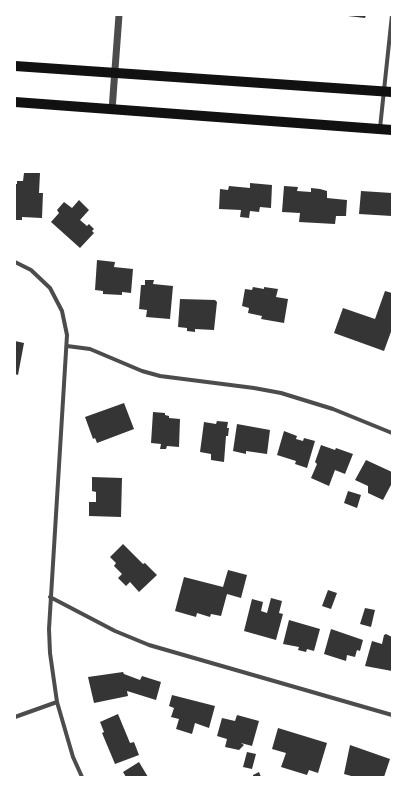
<!DOCTYPE html>
<html>
<head>
<meta charset="utf-8">
<style>
  body { margin:0 }
  #map { position:relative; width:407px; height:792px; overflow:hidden; background:#fff; font-family:"Roboto Serif",serif }
  canvas { display:block }
  .frame { position:absolute; inset:0; border:16px solid #fff; pointer-events:none }
</style>
</head>
<body>
<div id="map">
<canvas width="407" height="792"></canvas>
<div class="frame"></div>
</div>
<script>
const context = document.querySelector('canvas').getContext('2d');
context.lineJoin = 'round';
function paint(path, color) { context.fillStyle = color; context.fill(path, 'evenodd'); }
const shape = rows => new Path2D(rows.map(r => 'M' + r).join(''));
function stroke(path, color, width, dash) { context.strokeStyle = color; context.lineWidth = width; context.lineCap = dash ? 'butt' : 'round'; context.setLineDash(dash || []); context.stroke(path); }
paint(shape([
  [339,15,366,15,365,18],
  [24,173,40,173,39,193,43,193,42,218,22,217,22,220,15,220,15,184,17,184,17,181,23,181],
  [250,183,272,185,271,208,260,207,259,212,250,211,249,218,240,217,241,210,219,209,220,189,228,190,229,186,250,188],
  [284,186,298,187,297,191,311,192,311,188,320,189,327,191,327,198,347,200,346,216,336,216,335,224,299,222,300,213,282,212],
  [361,191,392,193,392,216,359,214],
  [79,200,89,210,80,220,87,226,89,224,94,229,92,231,94,233,80,248,51,222,59,213,57,210,64,202,72,208],
  [97,260,115,262,114,267,133,269,131,293,122,292,122,295,103,294,103,291,95,290],
  [145,280,154,280,153,284,173,286,170,319,146,317,147,310,139,309,141,285,145,285],
  [253,287,264,289,264,287,278,289,276,297,288,299,284,323,261,319,262,316,248,313,249,308,242,306,245,289,252,290],
  [385,291,392,293,392,329,384,351,334,333,343,308,375,319],
  [180,299,215,300,217,302,214,330,195,329,195,332,187,331,187,328,178,327],
  [15,341,24,343,18,375,15,374],
  [124,403,134,429,97,443,95,438,93,439,85,417],
  [153,412,165,413,165,415,169,416,169,418,180,419,179,447,167,446,166,449,160,449,161,444,151,443],
  [217,421,228,422,227,428,229,428,228,436,226,436,224,462,211,460,211,454,200,452,204,422,216,424],
  [237,424,270,430,267,454,246,451,246,454,233,451],
  [284,431,297,436,296,439,303,441,304,438,315,441,307,468,295,464,296,461,277,455],
  [321,445,335,450,336,448,353,454,345,474,335,470,329,486,311,478,317,464,315,462],
  [366,460,392,472,392,483,383,500,368,493,368,486,355,480],
  [92,477,122,478,121,517,89,516,89,502,96,502,96,492,92,491],
  [348,491,361,495,357,508,344,503],
  [123,544,143,564,145,563,157,575,139,592,130,582,126,586,118,578,122,574,114,566,116,563,110,557],
  [228,570,247,575,241,598,227,594,221,616,211,614,210,617,197,613,196,617,175,611,184,577,223,587],
  [328,590,337,593,331,609,322,606],
  [271,598,282,601,279,613,283,614,276,640,244,631,252,599,263,602,261,611,267,613],
  [365,608,375,610,371,627,360,624],
  [289,620,320,629,314,651,307,649,306,652,298,650,299,647,283,644],
  [331,629,363,640,360,651,357,650,355,657,347,655,346,661,324,654],
  [386,634,392,637,392,671,365,666,372,641,382,644,384,635],
  [123,672,124,674,140,680,142,676,161,682,156,700,127,691,128,696,94,703,88,677],
  [172,695,215,706,209,728,195,723,192,734,176,729,179,719,171,717,174,708,169,706],
  [118,714,130,743,134,742,139,755,115,764,102,733,104,732,100,722],
  [237,715,259,721,252,746,241,743,244,745,239,750,225,747,227,739,217,736,222,718,235,721],
  [278,728,327,743,318,773,309,770,307,775,281,767,286,753,272,749],
  [350,745,390,759,384,777,355,777,344,774],
  [247,752,256,754,252,769,243,767],
  [139,762,148,777,126,777,123,772],
  [259,772,261,777,253,777,253,775]
]), '#353535');
stroke(shape([
  [380,128,392,15],
  [15,262,31,270,50,288,62,311,67,335,49,629,50,653,57,702,73,757,82,777],
  [67,346,90,349,142,371,160,376,254,388,281,393,333,409,392,433],
  [50,597,115,631,149,645,392,715],
  [15,717,57,702]
]), '#4c4c4c', 4);
stroke(shape([
  [112,110,119,15]
]), '#4c4c4c', 7);
stroke(shape([
  [15,66,392,92],
  [15,102,392,130]
]), '#111', 10);
</script>
</body>
</html>
